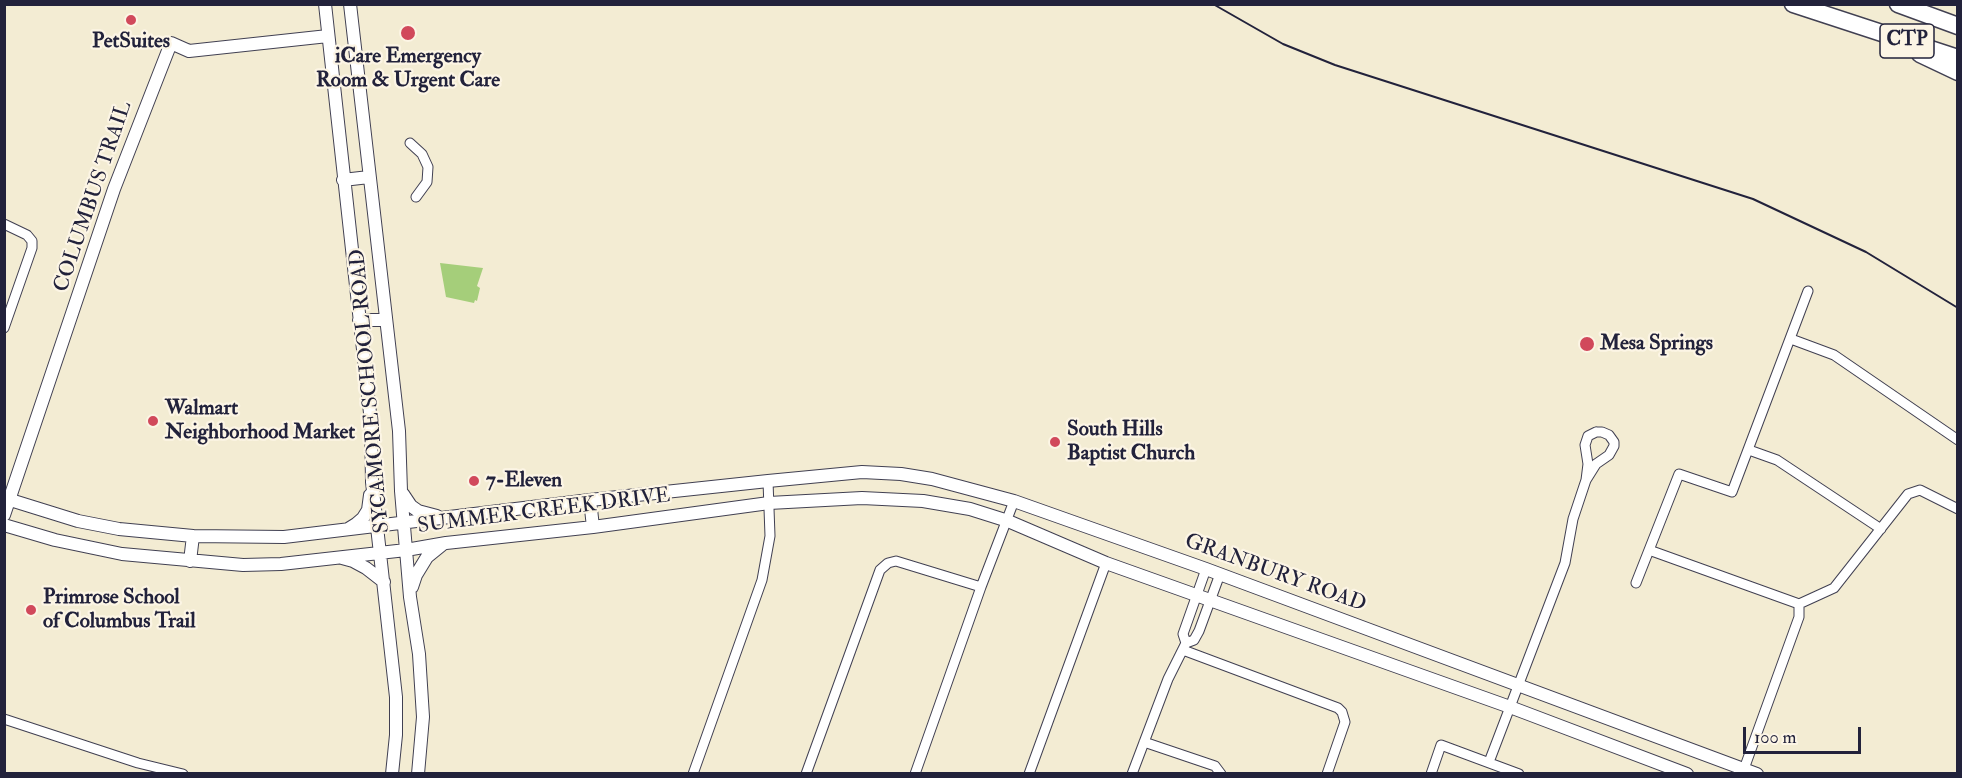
<!DOCTYPE html>
<html>
<head>
<meta charset="utf-8">
<style>
  body { margin:0 }
  #map { position:relative; width:1962px; height:778px; overflow:hidden; background:#f3ecd3; font-family:"IM FELL Double Pica",serif }
  canvas { display:block }
  .frame { position:absolute; inset:0; border:6px solid #22223b; pointer-events:none }
  .scale { position:absolute; left:1743px; top:727px; width:118px; height:27px; box-sizing:border-box; border:3px solid #22223b; border-top:0; padding-left:8px; font-size:18px; line-height:21px; white-space:nowrap; color:#22223b; -webkit-text-stroke:4px #fcf5e5; paint-order:stroke }
</style>
</head>
<body>
<div id="map">
<canvas width="1962" height="778"></canvas>
<div class="frame"></div>
<div class="scale">100 m</div>
</div>
<script>
const context = document.querySelector('canvas').getContext('2d');
context.lineJoin = 'round';
function paint(path, color) { context.fillStyle = color; context.fill(path, 'evenodd'); }
const shape = rows => new Path2D(rows.map(r => 'M' + r).join(''));
function stroke(path, color, width, dash) { context.strokeStyle = color; context.lineWidth = width; context.lineCap = dash ? 'butt' : 'round'; context.setLineDash(dash || []); context.stroke(path); }
function write(font, color, halo, rows, align = 'center') {
  context.font = font + ' "IM FELL Double Pica",serif'; context.lineWidth = 4.5; context.setLineDash([]); context.textBaseline = 'middle'; context.strokeStyle = halo; context.fillStyle = color; for (const [text, x, y, turn = 0] of rows) {
    context.save(); context.translate(x, y); context.rotate((+turn || 0) * Math.PI / 180); context.textAlign = isNaN(turn) ? turn : align; if (halo) context.strokeText(text, 0, 0); context.fillText(text, 0, 0); context.restore();
  }
}
paint(shape([
  [440,263,483,268,477,286,480,288,477,301,475,300,474,303,446,297]
]), '#a5ce7a');
const street = shape([
  [410,143,422,154,428,167,427,182,416,197],
  [4,224,27,235,32,241,32,248,4,328],
  [1791,339,1834,355,1958,440],
  [1596,432,1602,432,1609,435,1614,442,1614,446,1609,455,1596,464,1586,480,1588,464,1585,445,1588,436,1596,432],
  [1749,450,1777,460,1881,529],
  [1649,550,1799,604,1834,588,1908,494,1920,490,1958,509],
  [1636,583,1679,474,1732,492,1808,291],
  [1186,643,1194,640,1199,631,1220,574],
  [1183,650,1338,708,1342,712,1345,722,1327,774],
  [4,719,138,763,183,774],
  [1144,742,1215,766,1221,774],
  [1489,762,1565,563,1573,519,1586,480],
  [1744,769,1799,617,1799,604],
  [693,774,762,580,770,536,768,481],
  [806,774,880,570,888,563,896,561,981,587],
  [915,774,981,587,1014,501],
  [1029,774,1106,563],
  [1132,774,1168,679,1186,643,1183,634,1206,569],
  [1431,774,1441,745,1519,774]
]);
const secondary = shape([
  [325,4,371,422,372,482,396,697,396,735,392,774],
  [350,4,399,431,401,491,410,597,419,654,423,717,418,774],
  [343,180,369,177],
  [359,320,386,320],
  [403,494,411,506,418,511,437,516],
  [4,498,78,521,119,529,193,536,284,537,590,500,768,481,862,472,901,474,932,479,1014,501,1206,569,1757,774],
  [590,500,593,527],
  [4,515,114,189,171,43,189,51,328,36],
  [4,525,55,540,122,554,243,565,281,564,406,550,446,543,593,527,769,503,862,498,923,501,970,509,1008,521,1106,563,1510,707,1687,774],
  [348,529,356,524,363,518,368,510,370,495],
  [342,558,353,561,366,568,384,582],
  [190,561,193,536],
  [412,587,416,575,427,557,443,544]
]);
const highway = shape([
  [1793,4,1958,58],
  [1898,4,1958,26],
  [1920,54,1958,72]
]);
stroke(street, '#414052', 11);
stroke(secondary, '#414052', 14);
stroke(highway, '#414052', 19);
stroke(street, '#fff', 9);
stroke(secondary, '#fff', 12);
stroke(highway, '#fff', 16);
stroke(shape([
  [1213,4,1283,44,1335,65,1753,199,1866,252,1958,308]
]), '#22223b', 2);
for (const [x, y, r, color] of [
  [131,20,6,"#d1495b"],
  [408,33,8,"#d1495b"],
  [1587,344,8,"#d1495b"],
  [153,421,6,"#d1495b"],
  [1055,442,6,"#d1495b"],
  [474,481,6,"#d1495b"],
  [31,610,6,"#d1495b"]
]) { const dot = new Path2D(); dot.arc(x, y, r, 0, 2 * Math.PI); context.fillStyle = color; context.fill(dot); stroke(dot, '#fcf5e5', 2); }
for (const [x, y, w] of [
  [1907,41,54]
]) { const box = new Path2D(); box.roundRect(x - w / 2, y - 17, w, 34, 4.5); context.fillStyle = '#fcf5e5'; context.fill(box); stroke(box, '#22223b', 1.5); }
write('bold 20px', '#22223b', null, [
  ["CTP",1907,41]
]);
write('bold 21px', '#22223b', '#fcf5e5', [
  ["PetSuites",131,42,"center"],
  ["iCare Emergency",408,57,"center"],
  ["Room & Urgent Care",408,81,"center"],
  ["Mesa Springs",1600,344],
  ["Walmart",165,409],
  ["Neighborhood Market",165,433],
  ["South Hills",1067,430],
  ["Baptist Church",1067,454],
  ["7-Eleven",486,481],
  ["Primrose School",43,598],
  ["of Columbus Trail",43,622]
], 'left');
write('21px', '#22223b', '#fcf5e5', [
  ["COLUMBUS TRAIL",94,197,-71],
  ["SYCAMORE SCHOOL ROAD",371,391,-95],
  ["SUMMER CREEK DRIVE",544,512,-7],
  ["GRANBURY ROAD",1275,574,20]
]);
</script>
</body>
</html>
